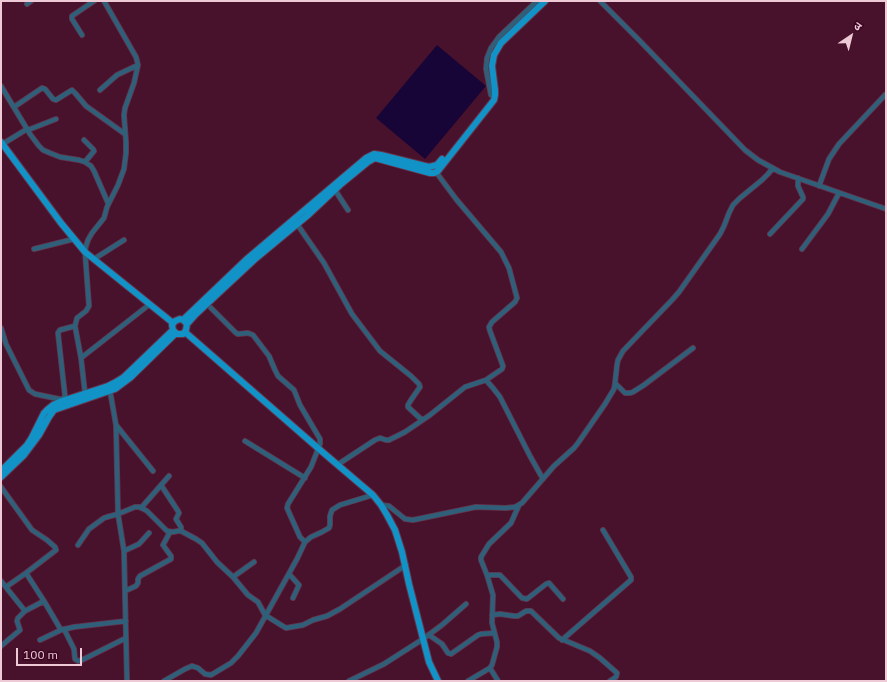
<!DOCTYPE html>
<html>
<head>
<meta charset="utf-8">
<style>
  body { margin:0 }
  #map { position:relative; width:887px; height:682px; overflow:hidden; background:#48122c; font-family:"IBM Plex Sans","Noto Sans Devanagari",sans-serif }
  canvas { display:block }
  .frame { position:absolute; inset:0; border:2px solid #eecad7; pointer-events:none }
  .north { position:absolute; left:831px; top:16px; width:40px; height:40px; -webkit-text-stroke:3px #3c0623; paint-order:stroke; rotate:35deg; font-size:11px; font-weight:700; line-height:16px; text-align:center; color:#eecad7 }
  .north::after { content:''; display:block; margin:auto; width:14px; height:18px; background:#eecad7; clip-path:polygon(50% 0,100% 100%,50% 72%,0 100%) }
  .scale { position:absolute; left:16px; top:648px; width:66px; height:18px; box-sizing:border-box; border:2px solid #eecad7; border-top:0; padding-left:5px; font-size:12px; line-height:14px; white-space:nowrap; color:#eecad7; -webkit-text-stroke:3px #3c0623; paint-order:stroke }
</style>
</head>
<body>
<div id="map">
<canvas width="887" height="682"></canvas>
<div class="frame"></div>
<div class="north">उ</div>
<div class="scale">100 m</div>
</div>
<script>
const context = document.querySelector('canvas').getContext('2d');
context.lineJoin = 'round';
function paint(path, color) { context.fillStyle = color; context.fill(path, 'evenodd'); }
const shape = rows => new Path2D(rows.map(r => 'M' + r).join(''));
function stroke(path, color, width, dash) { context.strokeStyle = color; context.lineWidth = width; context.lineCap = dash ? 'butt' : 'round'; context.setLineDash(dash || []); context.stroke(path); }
paint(shape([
  [437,45,486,86,425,159,376,118]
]), '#180537');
const minor = shape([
  [600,1,639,40,745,150,758,160,780,172,886,209],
  [27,4,31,1],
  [82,35,72,19,72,16,94,1],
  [1,86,30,134,39,146,43,150,50,153,60,157,79,160,85,162,91,166,94,171,108,203],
  [100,90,117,75,138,65],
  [496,93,495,95,491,95,486,69,487,58,491,48,499,37,537,1],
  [14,107,42,88,45,89,53,99,56,100,72,90,75,93,86,106,125,134],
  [28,130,56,119],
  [84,140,93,149,94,151,85,162],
  [1,145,27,129],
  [819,186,829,159,839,144,885,95],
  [335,190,348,210],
  [297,224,324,263,352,314,380,351,411,376,419,384,420,387,411,400,408,405,408,407,422,420],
  [770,234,803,199,803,197,798,186,798,178],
  [34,249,74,239],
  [802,249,828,214,839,193],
  [94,259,124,240],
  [211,308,236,333,238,334,248,333,253,335,269,356,275,370,278,376,294,390,300,405,320,439,320,444,311,467,288,504,287,508,300,537,305,542],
  [1,328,6,344,29,390,35,394,59,399,62,399,64,398,65,396,58,333,60,330,75,326],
  [81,358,150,304],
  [486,380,493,388,500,397,530,456,543,479],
  [615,383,625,393,630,393,633,392,644,385,693,348],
  [110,391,116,425,118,514,124,551,127,681],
  [85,393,81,358,75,326,77,318,86,311,89,306,85,252,86,246,88,240,92,233,104,218,107,207,118,185,124,169,126,153,126,142,124,115,125,108,134,83,138,65,136,57,104,1],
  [116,425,153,471],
  [245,441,305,478],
  [337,465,375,440,380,438,386,440,389,440,405,432,430,415,465,387,486,380,502,369,503,366,490,331,489,327,492,322,515,302,517,298,509,268,501,252,456,199,436,172],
  [161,485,178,511,179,513,176,519,181,527,181,531],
  [1,487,32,530,47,540,55,547,56,550,26,573,6,587],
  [381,505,389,506,405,519,413,520,476,507,506,508,515,507,522,503,554,466,574,448,578,443,605,404,614,389,615,383,617,365,618,360,623,351,646,327,672,300,679,292,720,234,724,226,729,213,733,205,740,198,762,180,768,174,773,168],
  [141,508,169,476],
  [78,545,89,529,104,518,107,517,118,514,135,507,140,507,147,511,167,531,173,532,178,531,181,531,196,539,202,543,217,562,233,577,248,595,258,602,265,615,281,625,286,628,303,625,313,620,327,616,340,609,406,565],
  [124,551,139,544,149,533],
  [26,573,44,601,61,630],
  [289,574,299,585,293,598],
  [487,575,500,575,522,598,527,599,546,584,549,583,563,599],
  [233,577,254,562],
  [1,581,25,611],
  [125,591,136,586,138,583,138,579,140,576,171,559,171,556,163,545,170,532],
  [492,615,500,614,514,616,518,616,526,611,531,611,559,638,590,651,600,658,617,673,616,677,610,681],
  [64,629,74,649,75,659,78,661,82,660,126,638],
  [429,635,442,644,448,653,451,654,478,635,481,634,494,633],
  [40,640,61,630,74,627,126,621],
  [562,640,631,580,631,577,603,530],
  [1,646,20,630,17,621,18,618,25,611,44,601],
  [490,668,498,681],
  [164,681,185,669,192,666,198,668,205,674,211,675,231,663,238,656,256,633,297,559,305,542,311,537,322,532,329,528,330,525,330,516,332,510,340,505,373,495],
  [349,681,384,664,423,639,442,625,466,604],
  [468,681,490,668,492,665,497,647,497,642,492,623,493,595,487,575,481,560,481,557,489,544,511,523,519,505]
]);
const major = shape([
  [1,142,61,223,85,252,173,323],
  [183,320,248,258,366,158,374,154,381,155,429,167,437,165,442,159],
  [187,324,196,314,254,260,307,216,340,185,368,162,375,158,430,173,434,173,438,171,494,100,495,95,495,90,492,66,494,55,501,43,545,1],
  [185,332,319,449,373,495,381,505,387,515,395,530,402,552,409,584,429,662,438,681],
  [1,471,27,445,31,439,44,413,48,409,53,405,62,401,108,386,116,382,124,377,173,330,172,325,175,321,180,319,183,320,187,324,186,330,183,334,177,334,173,330],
  [1,477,24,455,39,435,49,417,54,410,115,389,131,377,176,333]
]);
stroke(minor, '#66334b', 6);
stroke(major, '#66334b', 8);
stroke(minor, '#2f5f79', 4.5);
stroke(major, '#1293c7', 6);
</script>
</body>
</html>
